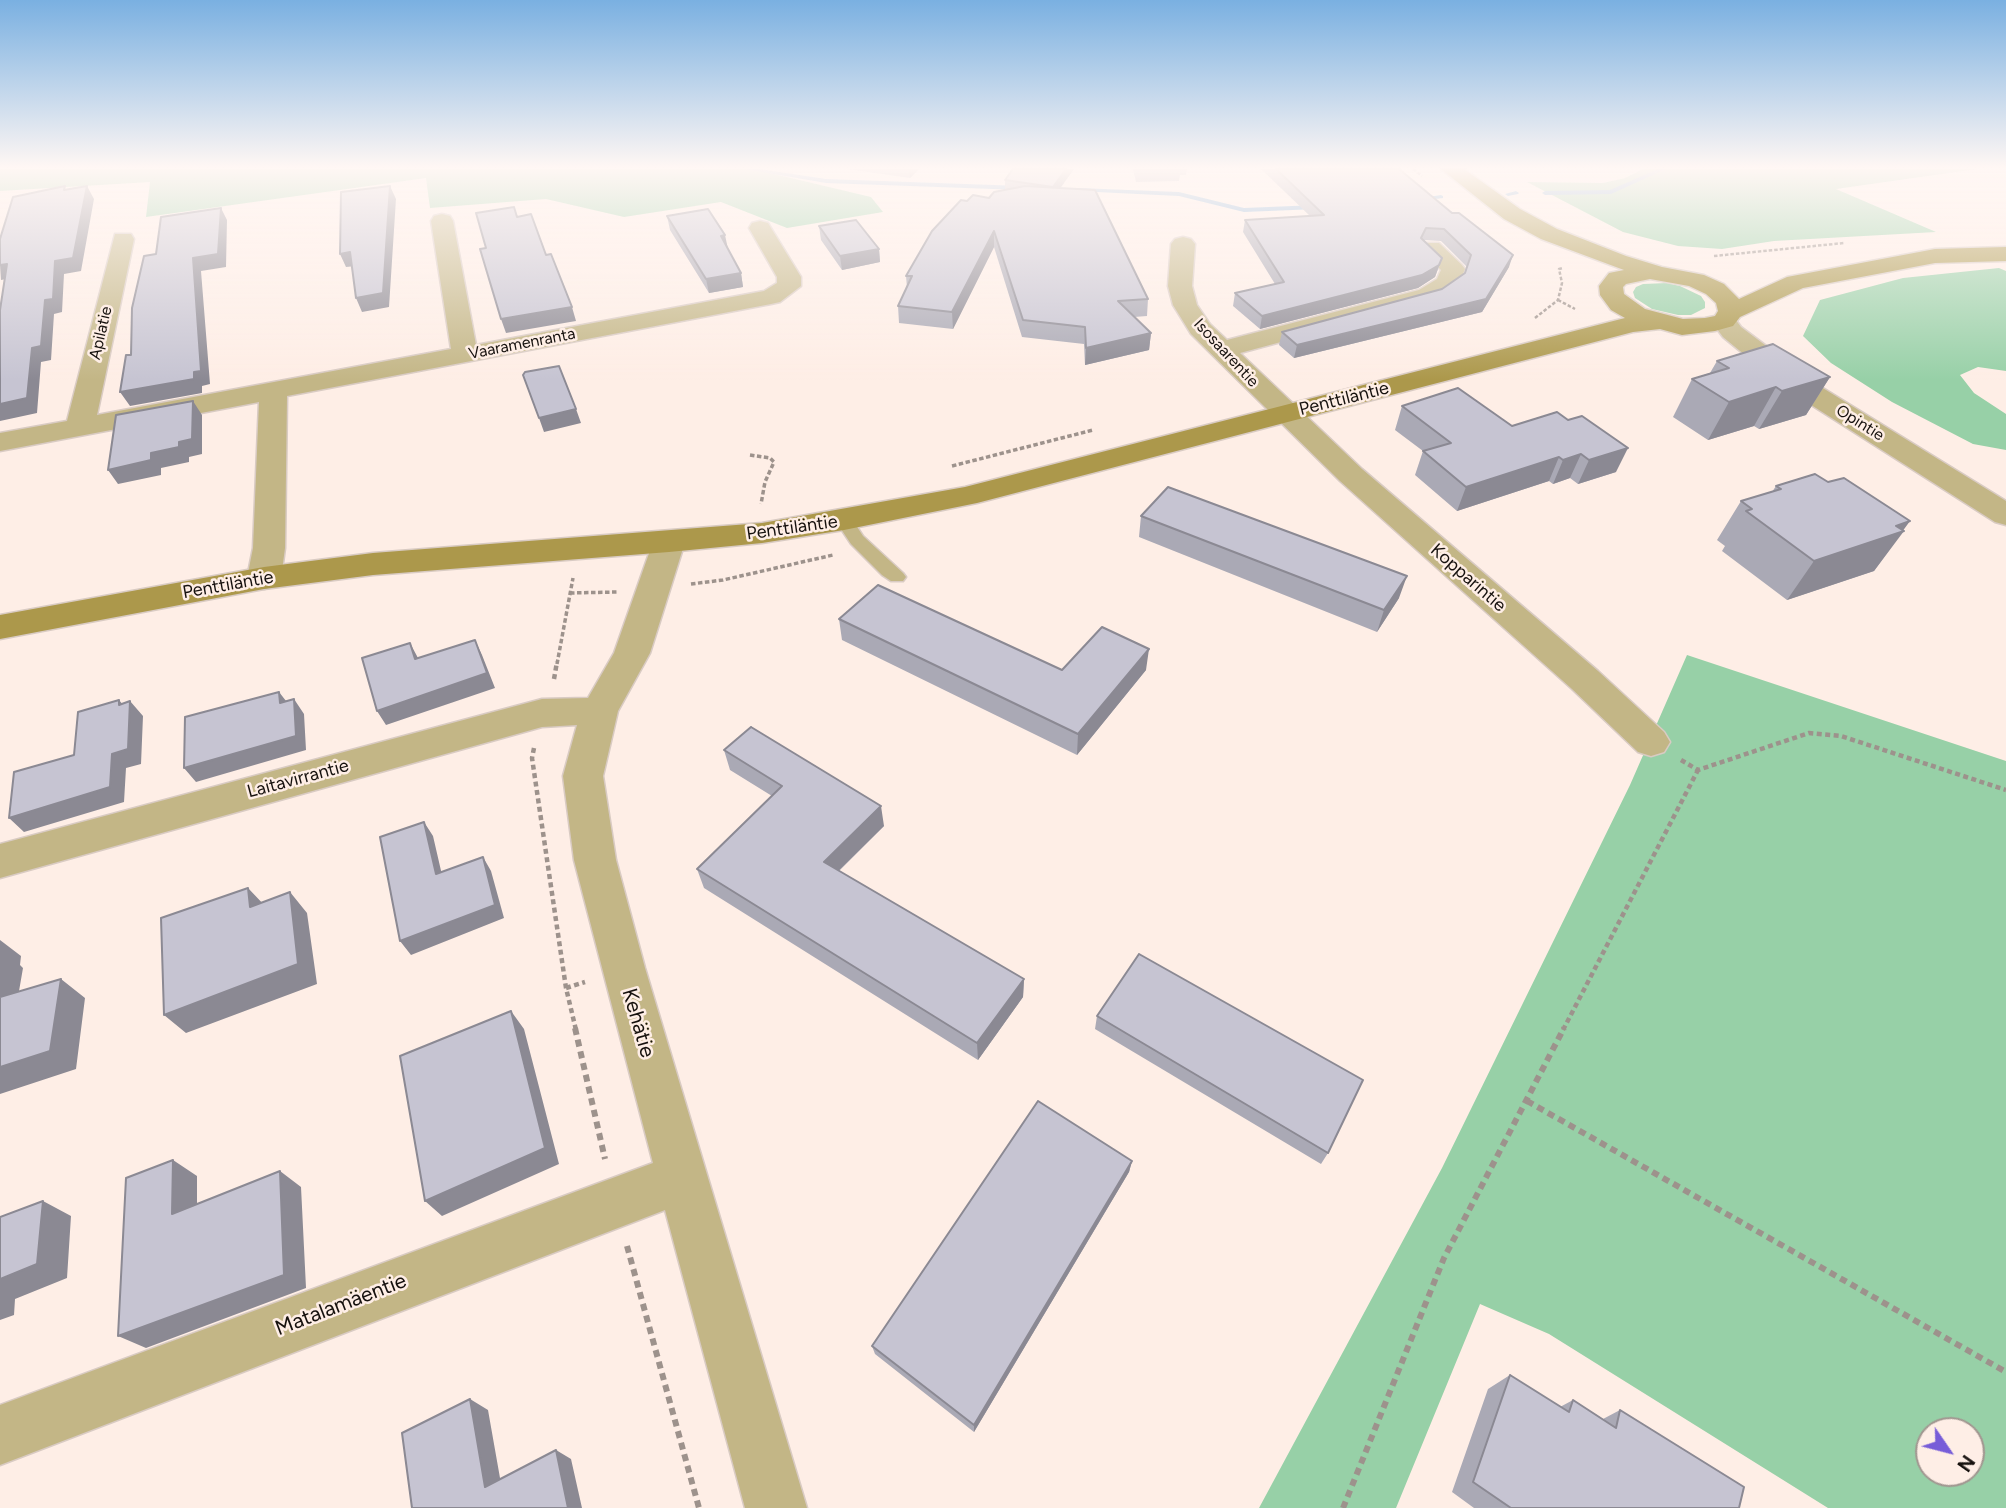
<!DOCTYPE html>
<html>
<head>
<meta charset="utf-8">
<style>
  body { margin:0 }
  #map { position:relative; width:2006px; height:1508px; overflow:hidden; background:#feeee6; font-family:Figtree,sans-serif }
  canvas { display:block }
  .north { position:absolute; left:1915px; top:1417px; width:70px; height:70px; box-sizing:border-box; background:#feeee6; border:2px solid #a19690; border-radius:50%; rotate:125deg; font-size:19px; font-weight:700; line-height:28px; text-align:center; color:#16110e }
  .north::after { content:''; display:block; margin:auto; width:24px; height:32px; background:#775dd8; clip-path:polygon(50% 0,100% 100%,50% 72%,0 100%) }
</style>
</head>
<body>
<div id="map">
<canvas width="2006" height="1508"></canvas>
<div class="north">N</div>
</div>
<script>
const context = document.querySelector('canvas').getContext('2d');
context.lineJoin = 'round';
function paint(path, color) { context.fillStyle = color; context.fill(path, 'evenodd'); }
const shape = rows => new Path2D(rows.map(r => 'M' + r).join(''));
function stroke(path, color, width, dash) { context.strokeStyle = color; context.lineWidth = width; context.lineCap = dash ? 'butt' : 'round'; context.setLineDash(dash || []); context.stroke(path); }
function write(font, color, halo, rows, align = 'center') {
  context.font = font + ' Figtree,sans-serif'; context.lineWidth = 5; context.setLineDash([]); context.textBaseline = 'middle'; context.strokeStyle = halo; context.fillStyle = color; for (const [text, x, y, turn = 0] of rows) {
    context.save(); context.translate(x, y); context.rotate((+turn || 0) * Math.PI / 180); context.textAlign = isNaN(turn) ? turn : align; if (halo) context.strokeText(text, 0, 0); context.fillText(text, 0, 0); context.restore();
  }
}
paint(shape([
  [0,169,753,169,871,197,883,212,787,228,721,202,624,217,546,199,430,208,426,178,146,217,150,182,0,191],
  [1643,169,1977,169,1836,189,1936,232,1774,241,1722,249,1678,246,1623,232,1527,182,1603,183,1625,178],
  [1999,268,2006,271,2006,371,1978,367,1960,375,1974,393,2006,414,2006,450,1973,444,1892,402,1831,363,1803,336,1820,300,1903,278],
  [1667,283,1680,286,1701,296,1705,302,1705,308,1691,315,1678,315,1652,309,1635,298,1633,292,1636,287,1643,284],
  [1687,655,2006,761,2006,1508,1828,1508,1549,1334,1480,1304,1396,1508,1259,1508,1442,1168,1630,785],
  [1929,1431,1971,1431,1971,1473,1929,1473]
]), '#97d0a7');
paint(shape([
  [744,169,759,169,826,179,1022,186,1025,188,1022,190,826,183,744,169],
  [1658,169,1666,169,1611,194,1545,195,1542,193,1545,191,1610,190,1658,169],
  [1078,188,1179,192,1244,208,1317,205,1321,207,1317,209,1244,212,1179,196,1076,191,1076,189,1078,188],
  [1516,191,1519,193,1518,194,1508,196,1505,194,1516,191],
  [1441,195,1443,196,1443,198,1419,201,1416,199,1441,195]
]), '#75a9d7');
const lane = shape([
  [844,515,850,516,863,536,903,573,906,577,903,581,891,581,882,575,851,544,835,520,844,515]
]);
const street = shape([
  [442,214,450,216,453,221,476,345,764,291,777,283,777,277,749,228,752,223,760,221,768,223,771,228,801,277,801,286,780,302,771,304,287,396,285,548,281,578,276,586,264,589,252,586,247,578,253,548,259,402,0,451,0,433,67,421,115,234,131,234,134,239,97,415,451,349,431,221,434,216,442,214],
  [1183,237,1191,239,1195,244,1192,286,1197,305,1210,324,1227,340,1419,290,1437,279,1441,270,1419,248,1423,243,1439,243,1461,264,1465,269,1459,283,1437,300,1240,353,1362,469,1598,671,1664,732,1670,742,1664,752,1651,756,1638,752,1572,689,1340,481,1191,334,1173,305,1168,286,1171,244,1175,239,1183,237],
  [1724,313,1733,316,1741,327,1769,348,1779,361,2006,501,2006,525,1995,522,1761,373,1751,360,1723,337,1711,321,1715,316,1724,313],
  [669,532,680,535,685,542,650,653,618,711,603,776,616,860,645,968,807,1508,745,1508,665,1210,0,1465,0,1405,653,1163,574,860,563,776,577,725,542,727,0,878,0,844,542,699,588,698,614,653,653,542,658,535,669,532]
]);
const secondary = shape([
  [1441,169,1464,169,1520,209,1557,229,1626,256,1662,267,1704,275,1724,284,1739,299,1787,277,1935,249,2006,247,2006,261,1935,263,1803,288,1740,317,1733,326,1715,331,1682,335,1660,329,1633,332,977,503,844,530,762,543,669,552,373,575,264,589,0,639,0,615,264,567,373,553,762,523,965,487,1625,318,1611,310,1600,295,1599,286,1609,273,1624,270,1541,239,1504,219,1441,169],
  [1650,279,1689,286,1706,294,1716,303,1718,311,1715,316,1705,318,1683,319,1645,309,1624,294,1623,287,1626,284,1650,279]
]);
stroke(lane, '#d9cbc3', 3);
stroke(street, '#d9cbc3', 3);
stroke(secondary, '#d9cbc3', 3);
stroke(shape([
  [1413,169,1422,176],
  [1714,256,1844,243],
  [1558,300,1575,309],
  [1535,318,1558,300,1562,283,1559,269,1563,268]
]), '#9d928c', 2.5, [3.5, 2]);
stroke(shape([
  [750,455,770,458,774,462,765,482,761,504],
  [952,466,1093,430],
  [691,584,723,580,833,555],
  [570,593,617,592],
  [557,664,573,578]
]), '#9d928c', 3.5, [4.5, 2.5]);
stroke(shape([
  [554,679,557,662],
  [534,748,532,758,566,988,576,1030],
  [1681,760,1698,770,1809,733,1841,736,2006,790],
  [566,988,585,982],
  [1563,1030,1698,770]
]), '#9d928c', 4.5, [5, 3.5]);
stroke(shape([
  [575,1028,605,1159],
  [1527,1101,2006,1372],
  [627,1246,699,1508],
  [1343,1508,1444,1258,1564,1028]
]), '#9d928c', 6, [7, 5]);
paint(lane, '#c3b686');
paint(street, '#c3b686');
paint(secondary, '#ac984b');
paint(shape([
  [847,169,919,169,910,178],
  [1133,169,1187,169,1186,175,1180,175,1179,181,1136,182],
  [1261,169,1399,169,1509,267,1482,312,1294,358,1279,345,1282,332,1442,289,1465,273,1467,267,1441,241,1424,240,1442,258,1435,277,1418,288,1260,329,1233,306,1235,293,1275,284,1243,232,1245,220,1310,216],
  [1005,180,1061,188,1148,299,1147,316,1134,317,1151,333,1149,350,1085,365,1084,344,1022,337,994,247,953,329,899,323,898,306,907,288,906,276,967,201,989,198,1005,190],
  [667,216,728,248,741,273,743,287,709,293,670,230],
  [819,226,879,249,880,262,842,270,821,240],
  [1717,361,1830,377,1806,415,1759,429,1754,426,1708,440,1673,417,1692,379,1710,373],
  [1402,406,1512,426,1557,412,1616,472,1578,484,1570,478,1553,484,1549,481,1457,511,1415,475,1423,451,1395,430],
  [1776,486,1903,531,1874,571,1787,600,1722,551,1725,546,1717,540,1741,501,1772,492],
  [1141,516,1399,598,1377,632,1139,537],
  [839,619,1062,670,1146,670,1077,755,842,640],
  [724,750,884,826,839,871,1024,979,1023,997,978,1060,704,888,697,869,772,796,730,770],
  [1097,1016,1328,1153,1321,1164,1095,1029],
  [1132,1161,1129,1172,974,1432,875,1354,872,1346],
  [1510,1375,1560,1407,1573,1400,1603,1419,1620,1410,1739,1508,1474,1508,1452,1492,1488,1389]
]), '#aaa9b5');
paint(shape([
  [909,169,919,169,910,178],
  [1066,169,1074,169,1052,200,1053,187],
  [87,186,94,199,81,271,64,274,62,312,54,314,51,360,41,362,37,413,0,421,0,404,32,348,55,261],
  [390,186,396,199,389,307,362,312,356,298],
  [221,208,227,220,226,267,201,271,210,384,202,386,202,393,130,406,120,392],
  [994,231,994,247,953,329,952,312],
  [725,235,728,249,721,236],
  [879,249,880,262,842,270,840,256],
  [350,252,356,266,346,267,340,254],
  [1513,255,1509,267,1482,312,1294,358,1297,345,1486,299],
  [1442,258,1435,277,1418,288,1260,329,1262,316],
  [7,264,17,277,1,280,0,265],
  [741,273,743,287,709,293,706,279],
  [572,307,576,321,506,333,501,319],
  [1151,333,1149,350,1085,365,1086,348],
  [1830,377,1806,415,1759,429,1782,391],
  [1776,387,1754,426,1708,440,1729,402],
  [193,401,202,415,202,454,189,457,189,462,161,468,161,475,118,484,108,470,179,442],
  [576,409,581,423,544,432,539,418],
  [1628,448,1616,472,1578,484,1589,460],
  [1581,454,1570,478,1553,484,1563,460],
  [1559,457,1549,481,1457,511,1466,487],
  [1910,521,1902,532,1904,531,1874,571,1787,600,1814,561,1896,526],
  [1407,576,1399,598,1377,632,1384,610],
  [475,640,482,655,495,688,386,725,377,711],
  [410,643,418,658,423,674,415,659],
  [1149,649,1146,670,1077,755,1078,734],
  [279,692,290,706,280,703],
  [294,699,304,714,306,750,196,782,184,768],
  [119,700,129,712,130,701,143,716,141,764,126,768,124,802,24,832,9,818,112,754],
  [881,806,884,826,828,881,824,862],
  [424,822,433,836,445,888,436,874],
  [483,857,491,871,504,918,411,955,400,941],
  [248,888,267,908,250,907],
  [290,892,307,913,317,984,186,1033,164,1015],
  [0,940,21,956,20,965,23,968,14,1020,0,1011],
  [61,979,85,998,76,1069,0,1094,0,1067],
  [1024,979,1023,997,978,1060,977,1043],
  [511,1011,524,1029,559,1164,442,1216,425,1201],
  [173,1160,197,1176,197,1229,172,1214],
  [1132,1161,1129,1172,974,1432,974,1425],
  [280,1171,301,1187,306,1288,146,1348,118,1336],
  [43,1201,71,1216,67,1278,15,1299,14,1315,0,1320,0,1279],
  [470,1399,488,1410,503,1495,485,1487],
  [556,1450,571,1459,582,1508,568,1508]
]), '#8b8993');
const building = shape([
  [1013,169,1066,169,1053,187,1005,180,1013,169],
  [1276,169,1399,169,1452,213,1459,213,1513,255,1486,299,1297,345,1282,332,1442,289,1465,273,1471,255,1444,229,1426,228,1421,238,1442,258,1439,265,1422,275,1262,316,1235,293,1284,282,1245,220,1324,215,1276,169],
  [65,186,64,190,87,186,73,258,55,261,53,299,45,300,41,346,32,348,27,398,0,404,0,310,7,264,0,265,0,239,13,197,65,186],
  [390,186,383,293,356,298,350,252,340,254,341,192,390,186],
  [1025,186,1095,190,1148,299,1118,301,1151,333,1086,348,1085,327,1023,320,994,231,952,312,898,306,912,276,906,276,932,231,961,200,967,201,973,195,989,198,994,192,1025,186],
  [514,207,517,217,531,214,546,255,551,254,572,307,501,319,480,249,486,248,476,213,514,207],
  [221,208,218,254,193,258,201,371,194,372,194,379,120,392,126,355,131,355,132,308,144,256,156,254,161,217,221,208],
  [708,209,725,235,721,236,741,273,706,279,667,216,708,209],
  [856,220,879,249,840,256,819,226,856,220],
  [1773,344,1830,377,1782,391,1776,387,1729,402,1692,379,1729,368,1717,361,1773,344],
  [559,366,576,409,539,418,523,375,525,372,559,366],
  [1458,388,1512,426,1557,412,1568,420,1582,416,1628,448,1589,460,1581,454,1563,460,1559,457,1466,487,1423,451,1451,443,1402,406,1458,388],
  [193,401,192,439,179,442,179,447,151,453,151,460,108,470,116,415,193,401],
  [1815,474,1828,482,1844,478,1910,521,1896,526,1904,531,1814,561,1746,511,1752,509,1741,501,1781,489,1776,486,1815,474],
  [1168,487,1407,576,1384,610,1141,516,1168,487],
  [878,585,1062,670,1102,627,1149,649,1078,734,839,619,878,585],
  [475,640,487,673,377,711,362,658,410,643,415,659,475,640],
  [279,692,280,703,294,699,296,736,184,768,185,717,279,692],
  [119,700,119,705,130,701,128,749,112,754,110,787,9,818,14,772,74,755,78,712,119,700],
  [751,727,881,806,824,862,1024,979,977,1043,697,869,782,786,724,750,751,727],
  [424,822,436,874,483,857,495,905,400,941,380,837,424,822],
  [248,888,250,907,290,892,298,964,164,1015,161,918,248,888],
  [1139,954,1363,1080,1328,1153,1097,1016,1139,954],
  [61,979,50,1051,0,1067,0,997,61,979],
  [511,1011,545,1148,425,1201,400,1056,511,1011],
  [1038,1101,1132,1161,974,1425,872,1346,1038,1101],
  [173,1160,172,1214,280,1171,284,1275,118,1336,126,1178,173,1160],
  [43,1201,37,1264,0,1279,0,1217,43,1201],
  [1510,1375,1569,1412,1573,1400,1616,1428,1620,1410,1744,1487,1739,1508,1511,1508,1473,1482,1510,1375],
  [470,1399,485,1487,556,1450,568,1508,412,1508,402,1433,470,1399]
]);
paint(building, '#c6c4d2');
stroke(building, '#8b8993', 2);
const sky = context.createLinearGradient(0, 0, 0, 380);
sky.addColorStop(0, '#7ab0e1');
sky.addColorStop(0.44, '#fff7f4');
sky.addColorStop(1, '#fff7f400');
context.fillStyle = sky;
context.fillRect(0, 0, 2006, 380);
write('16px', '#16110e', '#feeee6', [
  ["Apilatie",101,333,-77],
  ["Vaaramenranta",522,344,-11],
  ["Isosaarentie",1226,353,47],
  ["Opintie",1860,423,32]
]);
write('18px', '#16110e', '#feeee6', [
  ["Penttiläntie",1344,399,-14],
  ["Penttiläntie",792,528,-8],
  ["Kopparintie",1468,578,41],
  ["Penttiläntie",228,585,-10],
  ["Laitavirrantie",298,779,-15]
]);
write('21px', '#16110e', '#feeee6', [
  ["Kehätie",638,1023,74],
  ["Matalamäentie",341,1305,-21]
]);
</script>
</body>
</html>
